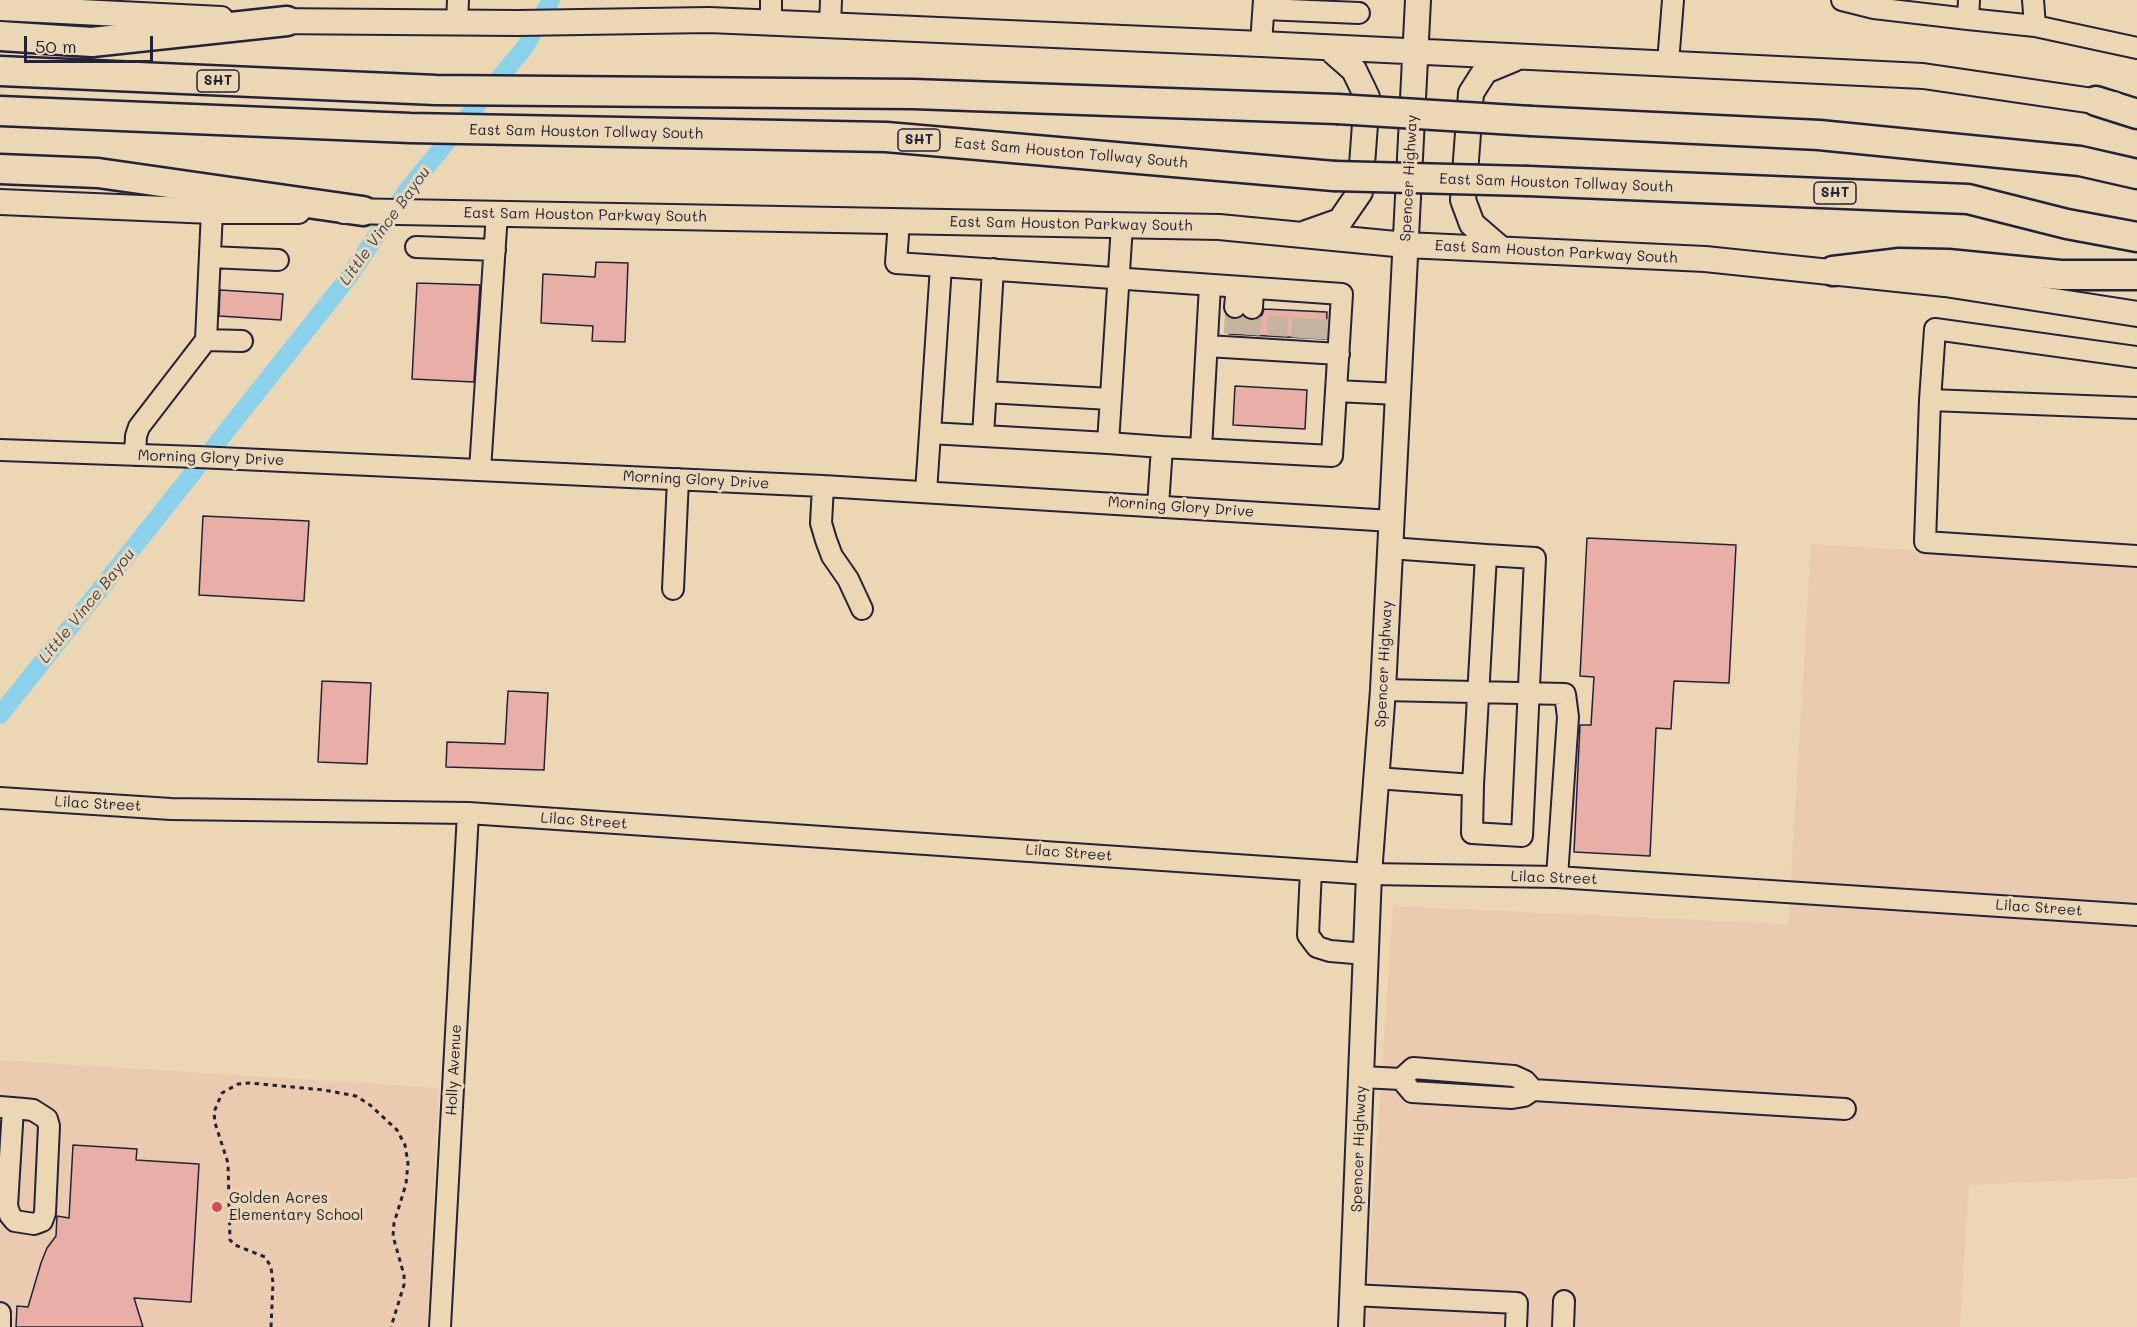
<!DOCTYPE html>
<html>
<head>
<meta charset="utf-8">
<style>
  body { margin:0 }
  #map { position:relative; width:2137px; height:1327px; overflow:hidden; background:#ecd7b5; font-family:Mali,sans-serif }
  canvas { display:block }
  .scale { position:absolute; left:24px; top:36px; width:129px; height:27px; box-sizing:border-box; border:3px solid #22223b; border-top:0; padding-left:8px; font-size:18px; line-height:21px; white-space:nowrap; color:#22223b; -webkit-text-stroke:4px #ecd7b5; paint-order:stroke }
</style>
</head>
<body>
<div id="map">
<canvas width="2137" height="1327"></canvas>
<div class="scale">50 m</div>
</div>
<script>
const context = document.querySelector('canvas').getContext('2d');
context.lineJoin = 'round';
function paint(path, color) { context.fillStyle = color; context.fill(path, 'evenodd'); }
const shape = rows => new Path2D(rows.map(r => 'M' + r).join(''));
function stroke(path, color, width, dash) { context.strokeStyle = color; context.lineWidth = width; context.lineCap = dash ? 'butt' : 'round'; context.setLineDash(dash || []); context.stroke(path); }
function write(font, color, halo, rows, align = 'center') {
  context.font = font + ' Mali,sans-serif'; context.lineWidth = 6; context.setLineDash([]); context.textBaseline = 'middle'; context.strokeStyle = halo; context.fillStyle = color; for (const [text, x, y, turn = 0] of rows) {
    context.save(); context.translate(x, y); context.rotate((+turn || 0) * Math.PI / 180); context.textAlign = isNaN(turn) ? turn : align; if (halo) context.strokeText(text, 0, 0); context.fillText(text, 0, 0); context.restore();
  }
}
paint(shape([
  [1811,544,2137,563,2137,1178,1969,1185,1960,1327,1364,1327,1393,906,1788,924],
  [0,1060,439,1088,427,1327,0,1327]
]), '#ebcbb0');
stroke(shape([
  [213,448,348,278,408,189,525,47,551,0],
  [0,715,196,469]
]), '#8ad1ec', 18);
const building = shape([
  [596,262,628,263,625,342,592,341,593,326,541,323,543,274,595,277,596,262],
  [417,283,480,285,474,382,412,379,417,283],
  [220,290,283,294,281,320,219,316,220,290],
  [1264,309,1327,312,1326,339,1229,334,1229,317,1234,319,1243,315,1251,320,1257,319,1262,315,1264,309],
  [1235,386,1307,390,1305,429,1233,425,1235,386],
  [203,516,309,521,304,601,199,595,203,516],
  [1587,538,1736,545,1729,683,1674,681,1671,729,1656,728,1650,856,1574,852,1580,725,1591,725,1594,677,1580,676,1587,538],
  [322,681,371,683,367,764,318,762,322,681],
  [508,691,548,693,544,770,446,767,447,742,505,744,508,691],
  [73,1145,137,1149,136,1160,199,1164,191,1302,134,1298,143,1327,16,1327,17,1306,28,1307,41,1263,47,1248,56,1236,57,1216,69,1218,73,1145]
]);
paint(building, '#e9afa6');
stroke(building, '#22223b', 1.5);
stroke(shape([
  [1234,334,1235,307],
  [1250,335,1252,308],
  [1277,336,1279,309],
  [1301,338,1303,311],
  [1320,339,1321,311]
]), '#c4b39d', 20, [20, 10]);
const minor = shape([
  [1842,0,1874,8,1968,19],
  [1969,0,1968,19,2035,26,2137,48],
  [2033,0,2035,26],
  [1264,9,1359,13],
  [771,22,771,0],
  [457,23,458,0],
  [830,25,831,0],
  [1261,44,1264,0],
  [1668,63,1673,0],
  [899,221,896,263,941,266,930,433],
  [416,247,495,250],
  [210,257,278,260],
  [941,266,1342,294,1332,456,1162,447],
  [1235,307,1237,287],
  [1252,308,1253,288],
  [206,340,242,341],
  [1207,346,1339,354],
  [2137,357,1935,329,1930,400,2137,408],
  [1336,391,1398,394],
  [986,392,1110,399],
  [1930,400,1925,542,2137,556],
  [983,436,993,269],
  [1108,443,1122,225],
  [1201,449,1210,285],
  [0,450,197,457,823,486,1392,521],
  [135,455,136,436,139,427,206,340,212,211],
  [480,470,497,213],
  [823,486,821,523,826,540,832,556,848,579,862,609],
  [926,492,930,433,1108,443,1162,447,1158,506],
  [673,589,678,479],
  [1383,690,1565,694,1568,717,1557,877],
  [1376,778,1473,785,1486,555,1390,548],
  [1473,785,1472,833,1522,836,1535,558,1486,555],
  [0,798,171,809,468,813,1369,874,1557,877,2137,915],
  [1311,870,1308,935,1317,947,1330,951,1366,954],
  [1362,1077,1401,1079,1413,1068,1514,1076,1525,1081,1533,1090],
  [1401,1079,1412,1092,1512,1098,1524,1096,1533,1090,1845,1109],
  [0,1107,24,1109,33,1110,47,1119,49,1126,45,1213,42,1221,34,1224,15,1221,10,1215,7,1206,13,1108],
  [1352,1295,1517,1303,1516,1327],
  [0,1313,0,1327],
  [440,1327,468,813],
  [1563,1327,1564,1301]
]);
const major = shape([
  [0,8,221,19],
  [268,21,518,23,709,20,1261,44,1923,76,2114,104],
  [0,202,212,211,298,211],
  [344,211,1219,227,1406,245,1705,259,1945,284,2137,314],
  [1306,233,1340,221,1360,192,1367,97,1354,70,1329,48],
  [1501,249,1472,224,1463,200,1471,93,1485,71,1514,59],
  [1351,1327,1369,874,1383,690,1418,0]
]);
const highway = shape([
  [0,36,92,42,287,21],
  [0,71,436,90,913,94,1337,109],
  [2096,101,2137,114],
  [0,111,410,128,886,137,1334,176],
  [1531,121,1819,135,2080,161,2137,174],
  [0,169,98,173,363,211],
  [1528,181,1968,199,2067,224,2137,237],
  [1833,271,1900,263,1948,264,2060,275,2137,275]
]);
stroke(minor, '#22223b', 24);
stroke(major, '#22223b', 28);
stroke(highway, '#22223b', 33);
stroke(shape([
  [271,1327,273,1283,271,1267,265,1257,235,1245,230,1240,228,1163,215,1123,214,1112,222,1093,238,1084,250,1083,324,1090,356,1096,370,1105,397,1130,405,1145,408,1163,406,1184,394,1223,393,1236,404,1275,404,1285,391,1327]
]), '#22223b', 3, [4.5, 4.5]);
stroke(minor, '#ecd7b5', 20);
stroke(major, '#ecd7b5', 24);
stroke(highway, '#ecd7b5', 28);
const highwayBridge = shape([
  [1337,109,1531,121],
  [1334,176,1528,181]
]);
stroke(highwayBridge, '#22223b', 33, []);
stroke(highwayBridge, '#ecd7b5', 28);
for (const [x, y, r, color] of [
  [217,1207,6,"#d1495b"]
]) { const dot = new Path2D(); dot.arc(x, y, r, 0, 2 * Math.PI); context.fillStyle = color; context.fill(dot); stroke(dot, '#ecd7b5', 2); }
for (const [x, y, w] of [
  [218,81,42],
  [919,140,42],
  [1835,193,42]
]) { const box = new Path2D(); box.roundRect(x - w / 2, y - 11, w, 22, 4.5); context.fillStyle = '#ecd7b5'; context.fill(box); stroke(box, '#22223b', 1.5); }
write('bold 14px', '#22223b', null, [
  ["SHT",218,81],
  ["SHT",919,140],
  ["SHT",1835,193]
]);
write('15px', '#22223b', '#ecd7b5', [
  ["East Sam Houston Tollway South",586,132,1],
  ["East Sam Houston Tollway South",1071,153,5],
  ["Spencer Highway",1409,178,-87],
  ["East Sam Houston Tollway South",1556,183,2],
  ["East Sam Houston Parkway South",585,215,1],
  ["East Sam Houston Parkway South",1071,224,1],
  ["East Sam Houston Parkway South",1556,252,3],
  ["Morning Glory Drive",211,458,2],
  ["Morning Glory Drive",696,480,3],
  ["Morning Glory Drive",1181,507,4],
  ["Spencer Highway",1384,664,-87],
  ["Lilac Street",98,804,3],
  ["Lilac Street",584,821,4],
  ["Lilac Street",1069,853,4],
  ["Lilac Street",1554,878,2],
  ["Lilac Street",2039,908,4],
  ["Holly Avenue",454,1070,-87],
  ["Spencer Highway",1359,1149,-88]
]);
write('15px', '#22223b', '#ecd7b5', [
  ["Golden Acres",229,1198],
  ["Elementary School",229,1215]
], 'left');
write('italic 16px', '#37455e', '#ecd7b5', [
  ["Little Vince Bayou",385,226,-54],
  ["Little Vince Bayou",87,606,-51]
]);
</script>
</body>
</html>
